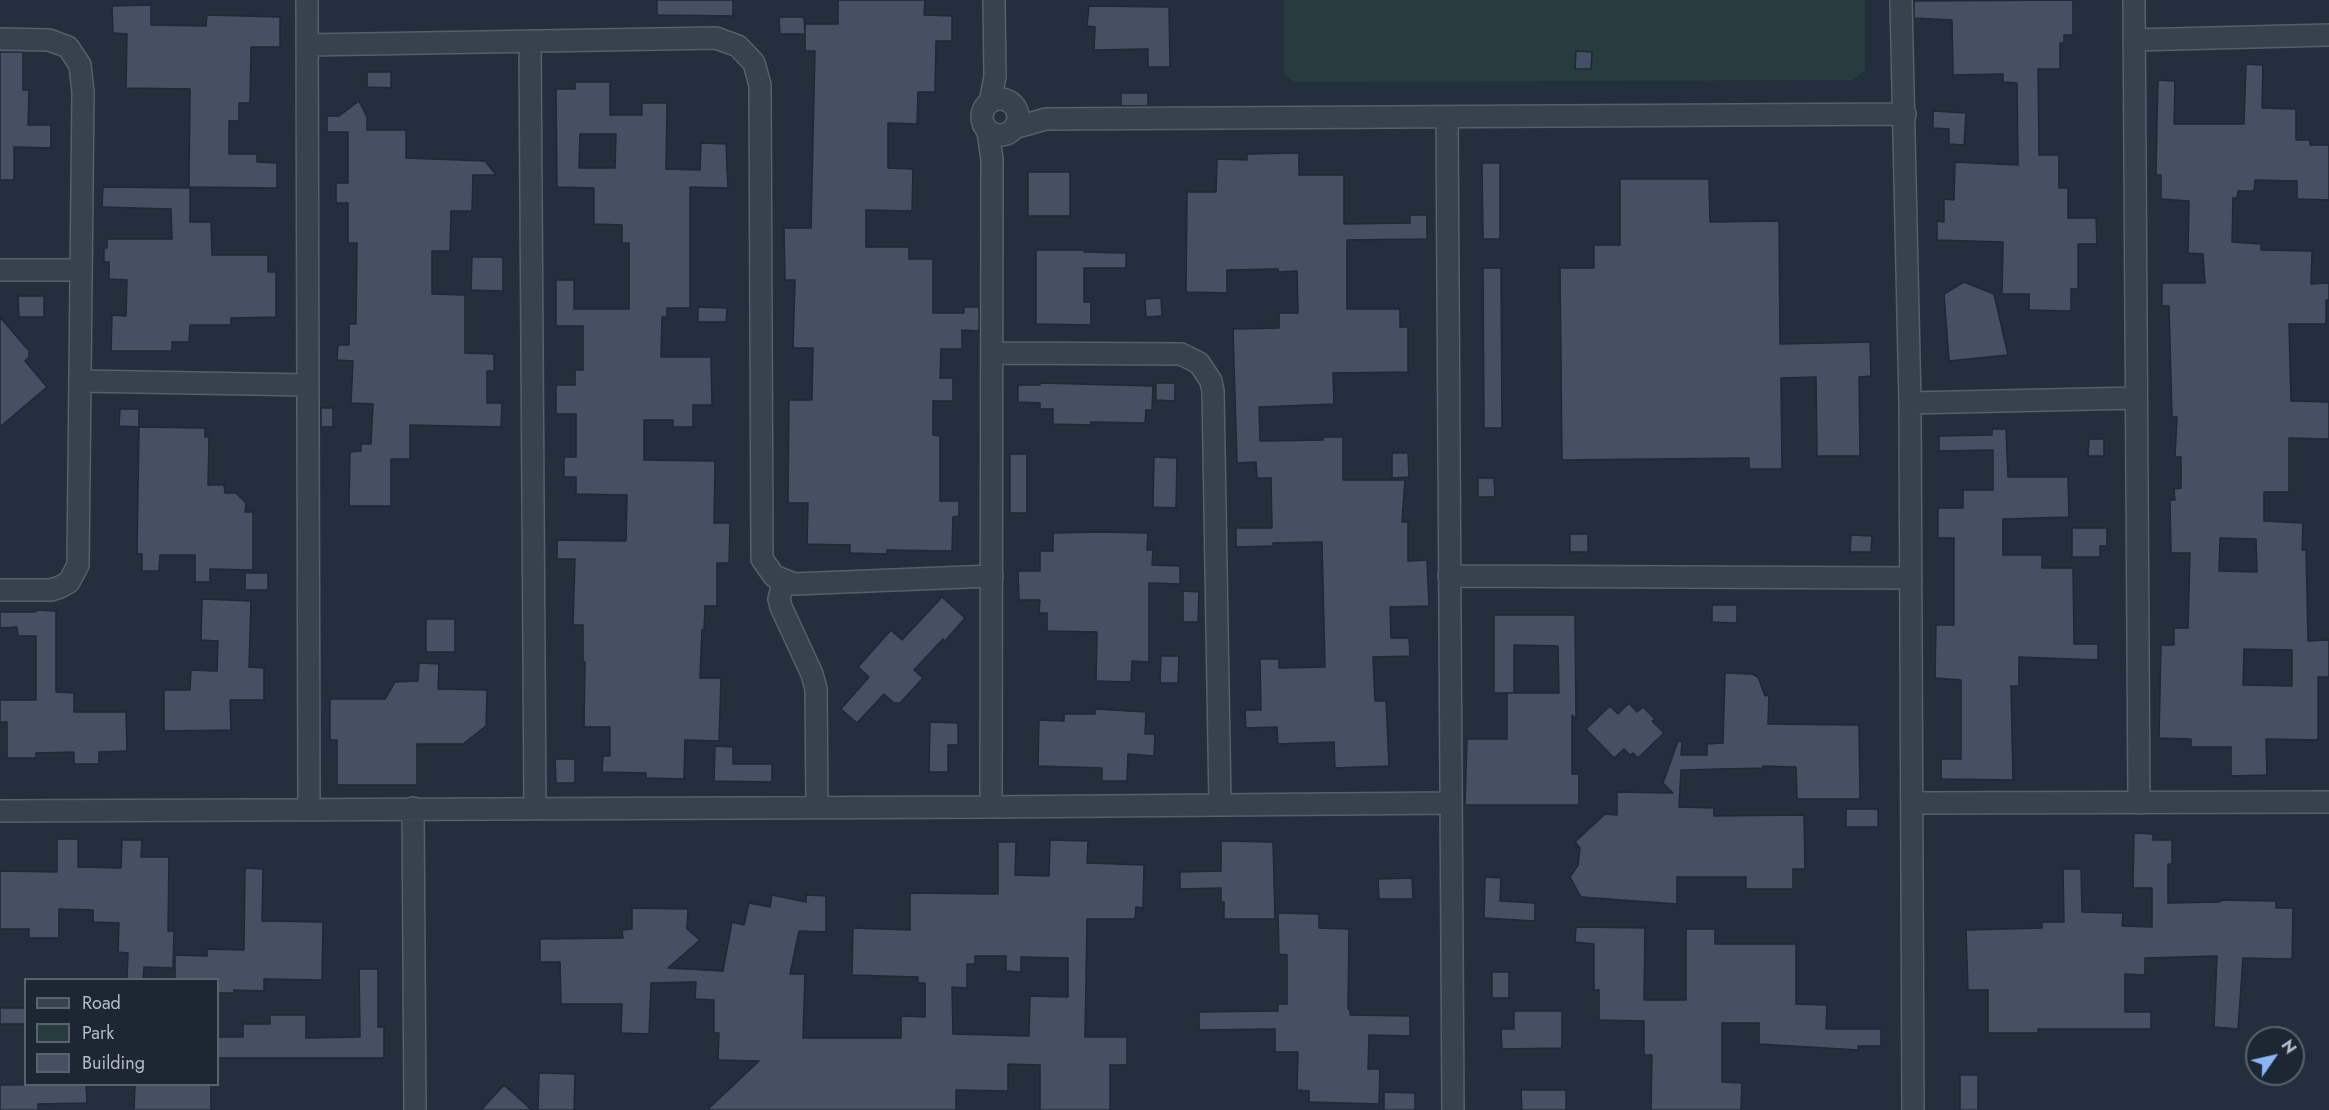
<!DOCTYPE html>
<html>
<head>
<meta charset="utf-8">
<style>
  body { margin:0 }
  #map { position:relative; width:2329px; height:1110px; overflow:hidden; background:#242f3e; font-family:Jost,sans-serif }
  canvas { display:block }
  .legend { position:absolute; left:24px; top:978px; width:195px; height:108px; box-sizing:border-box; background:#1d2633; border:2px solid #59626f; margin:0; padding:8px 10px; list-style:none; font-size:18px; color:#b4bcc9 }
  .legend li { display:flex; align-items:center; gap:12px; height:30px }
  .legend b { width:30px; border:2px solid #59626f }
  .north { position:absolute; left:2245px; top:1026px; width:60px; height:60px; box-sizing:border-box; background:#1d2633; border:2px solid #59626f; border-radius:50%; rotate:56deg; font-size:16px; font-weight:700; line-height:24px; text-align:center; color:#b4bcc9 }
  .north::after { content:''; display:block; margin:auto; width:21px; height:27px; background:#8ab4f8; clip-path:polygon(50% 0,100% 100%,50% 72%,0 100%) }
</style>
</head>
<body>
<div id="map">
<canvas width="2329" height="1110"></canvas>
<ul class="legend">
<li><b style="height:8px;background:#38414e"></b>Road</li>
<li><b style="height:16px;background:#263c3f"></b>Park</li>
<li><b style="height:16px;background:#455162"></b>Building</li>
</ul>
<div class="north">N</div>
</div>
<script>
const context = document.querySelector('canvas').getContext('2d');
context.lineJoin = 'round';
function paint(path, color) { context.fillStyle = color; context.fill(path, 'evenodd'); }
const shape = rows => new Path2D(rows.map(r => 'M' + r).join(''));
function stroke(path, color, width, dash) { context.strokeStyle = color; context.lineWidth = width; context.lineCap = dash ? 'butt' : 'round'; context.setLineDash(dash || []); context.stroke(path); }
paint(shape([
  [1284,0,1865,0,1865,70,1853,80,1293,82,1284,73]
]), '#263c3f');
const building = shape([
  [657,0,733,0,733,16,657,15,657,0],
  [838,0,925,0,924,15,952,16,952,41,936,41,935,92,918,92,917,124,888,123,888,168,913,169,912,211,866,210,866,247,909,247,909,259,933,259,933,313,964,313,964,307,979,307,979,331,962,330,962,349,941,349,940,378,953,378,953,401,933,401,933,435,940,436,940,501,959,501,959,516,953,517,952,551,887,550,887,554,850,553,850,545,807,544,808,503,788,503,789,400,812,400,813,348,793,348,795,280,785,280,784,228,811,228,815,51,805,51,805,24,838,24,838,0],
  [2073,0,2073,35,2064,35,2064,43,2060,43,2060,69,2038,69,2039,155,2059,155,2059,188,2068,188,2068,218,2096,218,2097,244,2078,244,2078,289,2071,289,2071,311,2029,310,2029,294,2002,294,2003,242,1937,240,1937,221,1944,222,1944,199,1954,200,1955,162,2018,165,2017,83,2003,82,2003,74,1953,75,1952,20,1914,18,1914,1,2073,0],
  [151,5,151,25,206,26,207,15,280,17,280,47,251,47,250,103,239,103,239,121,229,121,229,154,257,154,257,162,277,163,277,188,189,187,190,89,126,88,127,34,113,33,112,6,151,5],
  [1089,6,1169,7,1170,67,1148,67,1148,49,1094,50,1095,27,1087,26,1089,6],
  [779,17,804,17,805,34,780,34,779,17],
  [1576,51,1592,52,1591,69,1575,69,1576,51],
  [0,52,23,52,23,90,29,90,28,125,51,125,51,148,14,147,14,180,0,180,0,52],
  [2246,64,2263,65,2262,108,2296,109,2296,140,2310,140,2310,145,2329,145,2329,200,2297,199,2297,181,2255,180,2254,191,2238,191,2237,198,2233,198,2232,242,2261,244,2261,250,2312,251,2311,284,2329,283,2329,300,2326,300,2326,324,2289,324,2291,401,2329,402,2329,439,2289,438,2289,492,2264,492,2264,521,2303,523,2302,550,2306,550,2308,641,2329,640,2329,677,2318,677,2318,740,2266,739,2267,775,2231,776,2231,747,2191,747,2191,739,2159,738,2161,645,2174,645,2174,628,2188,628,2190,553,2171,553,2170,500,2175,500,2174,489,2181,488,2181,457,2175,457,2177,417,2172,417,2169,306,2162,306,2162,283,2205,283,2203,254,2188,253,2189,201,2161,199,2161,175,2156,175,2157,121,2158,80,2175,81,2174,124,2244,124,2246,64],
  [2220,538,2256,539,2257,572,2219,571,2220,538],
  [2244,649,2292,650,2292,686,2243,685,2244,649],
  [367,72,391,72,391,88,367,87,367,72],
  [575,82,610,82,610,115,642,115,642,103,667,103,666,169,700,170,701,143,726,144,728,188,690,187,690,308,667,308,667,317,662,317,661,357,711,357,712,405,693,405,693,427,673,427,673,420,644,420,644,460,715,461,714,523,730,523,729,563,717,563,717,606,705,606,704,630,702,630,700,678,721,678,719,741,685,740,684,779,646,778,646,773,602,772,603,756,610,756,610,727,584,727,585,662,583,662,583,625,573,625,575,559,557,559,557,540,626,541,627,495,576,494,576,477,564,477,564,457,576,457,576,414,556,414,556,385,575,385,575,370,583,370,583,326,556,326,556,280,574,280,574,309,629,309,629,243,622,243,622,225,594,224,594,188,557,187,556,89,575,89,575,82],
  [580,134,616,134,615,168,579,168,580,134],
  [1121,93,1148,93,1148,106,1121,106,1121,93],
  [359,101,367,117,367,130,406,130,406,158,485,161,496,175,473,175,472,211,451,211,450,251,432,251,432,294,465,295,465,353,494,354,494,371,487,371,487,403,502,403,501,427,410,425,410,459,391,459,391,506,349,506,350,452,361,451,361,444,371,444,373,404,351,403,353,361,337,360,338,345,349,345,349,324,356,324,357,243,348,243,348,203,336,203,336,183,348,183,348,132,327,132,327,116,339,116,359,101],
  [1933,111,1966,113,1964,145,1949,144,1949,129,1933,128,1933,111],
  [1299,153,1299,175,1344,175,1344,224,1410,223,1410,215,1427,215,1427,239,1347,240,1347,309,1400,309,1400,327,1408,327,1408,372,1333,373,1334,404,1259,407,1260,441,1323,440,1323,437,1343,437,1343,480,1405,480,1402,522,1408,522,1408,561,1427,560,1429,606,1390,607,1391,638,1409,638,1410,656,1373,657,1375,701,1386,701,1389,766,1335,768,1334,742,1278,744,1277,727,1246,728,1245,710,1261,710,1260,659,1279,659,1279,668,1325,667,1322,542,1273,543,1273,546,1236,547,1236,528,1272,528,1271,478,1257,478,1256,462,1237,463,1233,329,1279,328,1279,313,1298,313,1297,271,1278,272,1278,269,1227,270,1227,293,1186,292,1187,192,1216,192,1217,159,1247,160,1247,154,1299,153],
  [1482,163,1500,163,1500,239,1483,239,1482,163],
  [1028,172,1070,172,1070,216,1028,216,1028,172],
  [1620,179,1709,179,1710,222,1779,221,1780,344,1870,342,1871,376,1859,377,1860,456,1817,456,1816,377,1781,378,1782,469,1749,469,1749,458,1562,460,1560,268,1594,268,1594,245,1620,245,1620,179],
  [103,187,190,188,190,222,211,222,212,255,268,255,268,272,276,272,276,317,231,318,231,325,190,325,189,342,172,342,172,351,111,351,112,315,126,316,127,280,109,279,109,262,104,262,104,248,107,248,107,239,172,239,171,209,102,207,103,187],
  [1036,250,1084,250,1084,252,1126,253,1126,268,1084,268,1084,302,1091,302,1091,325,1036,324,1036,250],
  [472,257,503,257,503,291,471,290,472,257],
  [1483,268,1501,268,1502,428,1484,428,1483,268],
  [1964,282,1994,294,2008,355,1949,361,1944,294,1964,282],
  [18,296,44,296,44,317,19,317,18,296],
  [1161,298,1162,316,1146,317,1145,299,1161,298],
  [698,307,727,308,726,322,698,322,698,307],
  [0,317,29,351,29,357,25,361,47,387,0,427,0,317],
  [1040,383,1153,386,1152,410,1146,410,1145,423,1091,422,1091,425,1053,424,1053,409,1040,409,1040,403,1018,402,1018,385,1040,385,1040,383],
  [1156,383,1175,383,1175,401,1156,400,1156,383],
  [321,408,333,408,333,427,321,427,321,408],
  [120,409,139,409,139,427,119,426,120,409],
  [139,427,205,428,205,437,209,437,208,485,224,485,225,493,236,493,246,503,245,512,253,512,253,570,210,569,210,582,195,582,195,555,160,555,159,571,142,571,142,554,137,554,139,427],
  [1992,429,2006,429,2008,477,2068,477,2069,517,2003,519,2003,555,2042,555,2042,568,2073,568,2074,644,2098,644,2098,660,2019,657,2019,686,2011,686,2013,780,1941,779,1941,759,1961,759,1961,680,1935,678,1936,625,1954,625,1954,538,1938,538,1938,508,1963,508,1963,490,1993,490,1993,450,1939,451,1939,436,1992,435,1992,429],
  [2089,439,2104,439,2104,456,2088,456,2089,439],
  [1392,453,1408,453,1409,477,1392,478,1392,453],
  [1010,454,1027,454,1027,513,1010,513,1010,454],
  [1154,457,1177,458,1176,508,1153,507,1154,457],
  [1478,478,1494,478,1495,497,1478,497,1478,478],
  [2072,528,2107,528,2107,546,2100,546,2100,557,2072,557,2072,528],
  [1100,532,1148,533,1147,550,1153,550,1152,565,1180,566,1180,584,1149,583,1149,662,1132,661,1131,682,1096,681,1097,632,1047,631,1047,613,1039,613,1040,600,1019,600,1018,571,1040,571,1040,551,1053,551,1053,533,1100,532],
  [1570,534,1588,534,1588,552,1570,552,1570,534],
  [1851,535,1872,536,1871,552,1850,552,1851,535],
  [245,573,268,573,268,590,245,590,245,573],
  [1183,591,1199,592,1198,622,1183,622,1183,591],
  [942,597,965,618,945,641,943,639,914,670,923,678,900,703,894,703,884,694,857,723,841,709,869,677,858,667,891,630,902,640,942,597],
  [202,599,251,601,249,667,264,668,264,700,230,700,231,730,164,731,164,690,190,690,191,670,217,671,218,641,201,640,202,599],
  [1712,605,1737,605,1737,623,1712,622,1712,605],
  [36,610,56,611,56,692,74,693,74,712,126,712,127,751,99,752,99,764,74,764,74,752,36,753,36,758,7,758,7,722,0,722,0,700,36,700,36,636,18,636,17,627,0,628,0,612,36,612,36,610],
  [1494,615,1575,615,1576,719,1572,715,1572,774,1579,774,1579,805,1465,805,1467,739,1507,739,1507,693,1559,693,1558,646,1514,645,1514,693,1494,693,1494,615],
  [426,619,455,619,455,652,426,652,426,619],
  [1161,656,1179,656,1178,683,1160,683,1161,656],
  [419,663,439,664,438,689,487,690,486,726,463,744,417,744,417,785,337,785,337,740,330,740,330,699,385,699,395,682,418,681,419,663],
  [1725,673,1752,674,1758,677,1765,696,1769,695,1768,724,1859,725,1860,799,1797,799,1796,767,1763,766,1763,768,1681,770,1679,807,1714,808,1714,816,1804,815,1805,869,1793,869,1793,889,1746,889,1746,877,1677,877,1677,904,1581,897,1570,877,1578,865,1580,848,1575,842,1605,814,1617,815,1617,792,1673,793,1663,783,1678,741,1682,742,1681,755,1707,755,1707,744,1723,743,1725,673],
  [1629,703,1637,712,1643,707,1655,719,1652,721,1664,733,1638,758,1633,753,1630,755,1624,749,1614,758,1586,729,1610,706,1618,714,1629,703],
  [1095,709,1146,712,1145,734,1155,734,1154,756,1128,754,1127,781,1102,781,1102,768,1038,766,1039,720,1064,721,1064,714,1095,714,1095,709],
  [930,722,958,723,958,745,948,745,948,772,929,772,930,722],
  [715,746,733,747,733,764,772,764,772,782,714,781,715,746],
  [555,759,575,759,575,783,556,783,555,759],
  [1846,809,1878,809,1878,827,1846,827,1846,809],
  [2134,833,2153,834,2153,840,2172,840,2172,864,2168,864,2168,903,2220,902,2220,900,2276,901,2276,908,2293,908,2292,959,2243,958,2238,1029,2214,1027,2217,956,2145,958,2145,975,2125,974,2125,1012,2151,1012,2151,1029,2038,1029,2038,1033,1988,1033,1988,990,1968,990,1966,930,2042,928,2042,922,2064,922,2063,869,2081,869,2082,912,2123,913,2122,926,2152,927,2152,888,2133,888,2134,833],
  [57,839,78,839,78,867,121,868,122,840,142,840,141,857,169,857,168,931,174,931,173,968,144,967,143,980,127,980,128,953,118,952,119,923,93,922,93,910,59,909,59,938,29,938,29,929,0,929,0,871,57,872,57,839],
  [1050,840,1088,841,1087,863,1144,865,1143,908,1136,907,1135,919,1087,919,1085,1037,1127,1037,1127,1065,1110,1065,1110,1110,1040,1110,1040,1065,1008,1064,1008,1091,956,1090,956,1110,707,1110,759,1061,718,1060,719,1033,714,1033,714,1000,695,999,696,982,651,983,649,1034,621,1033,622,1004,561,1004,560,962,540,962,540,939,623,938,622,930,632,929,632,908,688,909,687,929,700,940,668,968,723,971,732,922,744,925,749,903,770,907,772,895,806,902,806,895,826,896,826,932,799,931,790,974,805,974,803,1038,901,1038,901,1016,925,1017,925,983,918,983,918,977,852,975,853,928,910,930,910,893,998,894,998,842,1016,842,1015,875,1049,876,1050,840],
  [975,956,1006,956,1006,971,1021,972,1021,957,1068,958,1068,997,1030,996,1029,1036,953,1034,952,987,967,988,967,964,975,964,975,956],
  [1221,841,1273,842,1275,919,1224,919,1224,902,1221,902,1221,888,1180,889,1180,872,1221,871,1221,841],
  [245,868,263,869,262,921,323,922,322,980,264,979,264,991,234,990,234,993,218,993,218,980,175,980,175,955,207,956,207,949,244,950,245,868],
  [1485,877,1501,878,1500,901,1535,903,1535,921,1484,918,1485,877],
  [1412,878,1413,899,1379,899,1378,879,1412,878],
  [1278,913,1319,914,1319,928,1349,929,1348,1009,1350,1009,1350,1015,1410,1016,1410,1036,1369,1035,1368,1069,1380,1069,1379,1104,1309,1102,1309,1091,1297,1090,1298,1052,1275,1052,1275,1029,1199,1030,1199,1012,1278,1011,1278,1004,1287,1004,1287,955,1279,954,1278,913],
  [1576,927,1645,928,1644,1000,1686,1000,1686,929,1715,929,1715,944,1796,944,1796,1004,1827,1005,1826,1029,1881,1029,1881,1046,1858,1046,1858,1050,1759,1044,1759,1023,1722,1023,1722,1082,1742,1083,1741,1110,1651,1110,1652,1055,1644,1055,1644,1021,1599,1020,1599,990,1594,990,1594,944,1575,942,1576,927],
  [359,969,378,969,378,1027,384,1027,384,1058,218,1058,218,1037,243,1037,243,1024,270,1024,270,1015,306,1015,306,1038,360,1037,359,969],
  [1492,972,1509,972,1509,998,1492,998,1492,972],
  [0,1008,26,1008,26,1024,0,1024,0,1008],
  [1514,1011,1562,1011,1562,1048,1502,1049,1501,1029,1514,1029,1514,1011],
  [539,1073,575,1074,574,1110,538,1110,539,1073],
  [1960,1075,1978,1075,1978,1110,1960,1110,1960,1075],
  [86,1084,87,1103,38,1104,38,1110,0,1110,0,1085,86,1084],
  [135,1084,211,1084,211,1110,134,1110,135,1084],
  [504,1085,532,1110,481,1110,504,1085],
  [1521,1090,1566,1090,1566,1110,1522,1110,1521,1090],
  [1384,1092,1415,1093,1415,1110,1384,1110,1384,1092]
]);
paint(building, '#455162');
stroke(building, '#1f2835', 1.5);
const street = shape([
  [307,0,309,809],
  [1901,0,1910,403,1913,1110],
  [2134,0,2139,803],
  [0,39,49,40,68,47,80,65,83,92,78,565,69,582,60,587,51,590,0,590],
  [2134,40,2329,35],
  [530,41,535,808],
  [307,45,716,38,738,46,754,63,760,85,762,559,774,576,794,584,992,576],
  '982 117a18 18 0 1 1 36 0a18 18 0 1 1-36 0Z',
  [990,102,995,77,994,0],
  [1447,117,1453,1110],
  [1014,128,1046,119,1905,114],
  [988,132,992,159,991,807],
  [0,270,81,270],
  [992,353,1181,354,1199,363,1211,381,1213,391,1220,804],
  [81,381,308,385],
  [1910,403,2136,398],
  [1449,576,1911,578],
  [783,582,779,599,781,607,812,674,816,689,817,807],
  [1912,803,2329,802],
  [413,808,415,1110],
  [0,811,991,807,1451,803]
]);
stroke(street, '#565f6c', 24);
stroke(street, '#38414e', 21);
</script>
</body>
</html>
